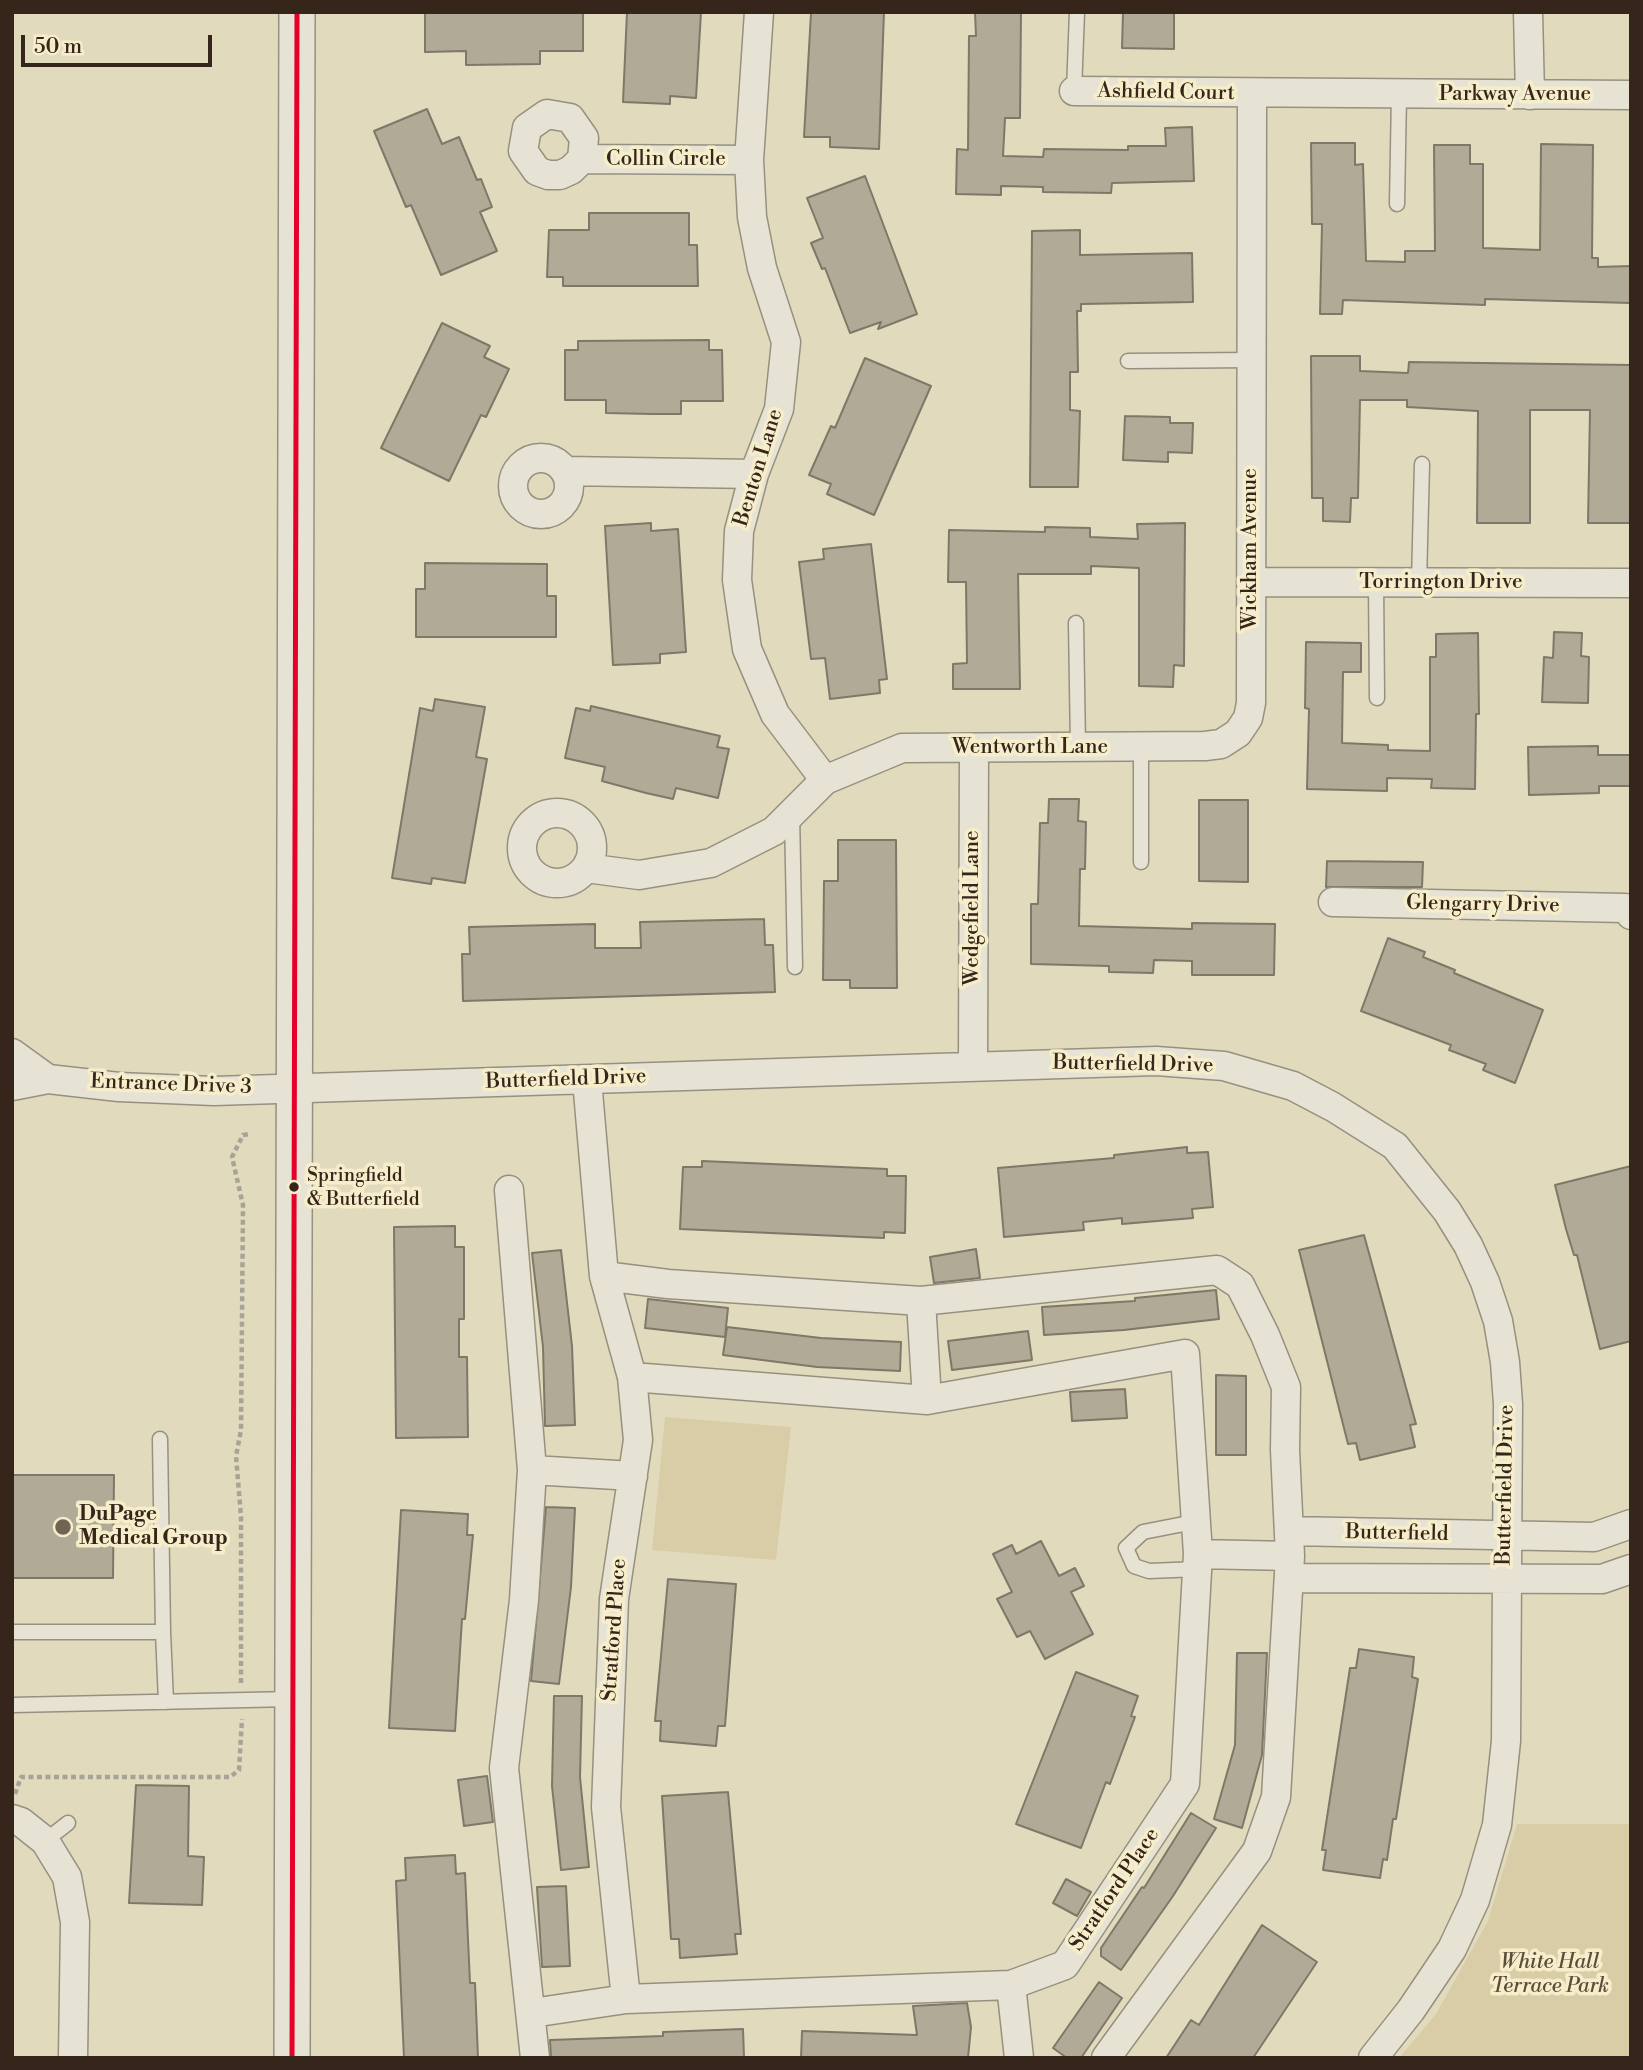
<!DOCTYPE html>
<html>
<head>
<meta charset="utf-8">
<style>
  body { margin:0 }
  #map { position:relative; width:1643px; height:2070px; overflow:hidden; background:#e2dabd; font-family:"Libre Bodoni",serif }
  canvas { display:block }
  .frame { position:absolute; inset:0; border:14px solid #35251b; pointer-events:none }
  .scale { position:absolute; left:21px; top:35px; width:191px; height:32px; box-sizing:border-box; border:4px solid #35251b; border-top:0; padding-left:9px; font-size:21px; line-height:24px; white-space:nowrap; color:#35251b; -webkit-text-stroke:5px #f6edca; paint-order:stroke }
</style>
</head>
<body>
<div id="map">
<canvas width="1643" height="2070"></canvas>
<div class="frame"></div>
<div class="scale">50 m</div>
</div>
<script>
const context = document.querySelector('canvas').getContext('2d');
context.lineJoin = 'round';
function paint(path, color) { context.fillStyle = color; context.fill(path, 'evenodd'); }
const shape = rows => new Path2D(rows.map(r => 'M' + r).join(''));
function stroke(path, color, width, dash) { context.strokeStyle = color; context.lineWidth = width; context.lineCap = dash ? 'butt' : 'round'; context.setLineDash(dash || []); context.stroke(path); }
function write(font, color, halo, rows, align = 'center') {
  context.font = font + ' "Libre Bodoni",serif'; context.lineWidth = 7; context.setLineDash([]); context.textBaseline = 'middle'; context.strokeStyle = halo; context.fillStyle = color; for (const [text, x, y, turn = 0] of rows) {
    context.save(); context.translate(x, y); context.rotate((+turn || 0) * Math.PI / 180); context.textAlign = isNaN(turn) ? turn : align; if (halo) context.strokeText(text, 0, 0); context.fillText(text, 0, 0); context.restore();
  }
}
paint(shape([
  [665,1417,791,1427,776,1560,652,1550],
  [1517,1824,1631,1824,1631,2058,1399,2058,1436,2014,1488,1921]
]), '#d9cda7');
const building = shape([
  [425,12,583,12,583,51,540,51,540,64,466,65,466,51,425,52,425,12],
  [627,12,701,12,696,98,670,96,670,104,623,102,627,12],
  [837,12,884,12,879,149,830,147,830,137,804,137,811,13,837,12],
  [975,12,1021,12,1020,118,1005,118,1003,156,1043,157,1044,149,1128,150,1128,146,1166,146,1165,128,1192,127,1194,181,1112,183,1111,193,1043,192,1043,187,1001,186,1001,195,956,194,957,149,968,150,969,36,976,36,975,12],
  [1123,12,1174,12,1174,49,1122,48,1123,12],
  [427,109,442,144,459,137,477,180,481,179,492,207,480,212,497,251,441,275,411,205,406,207,374,131,427,109],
  [1311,143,1355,143,1355,165,1363,164,1366,261,1405,262,1405,251,1435,251,1434,145,1470,145,1470,164,1483,164,1483,248,1540,250,1541,144,1593,145,1592,258,1598,258,1598,267,1631,266,1631,303,1485,299,1485,305,1343,300,1342,314,1320,314,1322,224,1312,224,1311,143],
  [865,176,917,314,878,329,881,322,850,333,825,268,822,269,811,243,823,238,807,198,865,176],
  [589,213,689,213,689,245,697,245,698,286,563,286,563,277,547,277,549,230,589,230,589,213],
  [1080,230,1080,255,1192,253,1193,302,1081,304,1081,311,1077,311,1078,372,1070,372,1070,410,1080,411,1078,487,1030,487,1032,231,1080,230],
  [442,323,490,346,484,357,509,369,486,417,481,415,449,481,381,448,442,323],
  [709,340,709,350,722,350,723,401,681,401,681,414,652,414,606,413,606,400,565,400,565,350,578,350,578,341,709,340],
  [1311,356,1360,356,1360,371,1408,373,1409,362,1631,365,1631,523,1588,523,1590,410,1530,410,1530,523,1477,523,1478,411,1407,407,1407,400,1360,400,1358,498,1351,498,1350,522,1323,521,1323,498,1312,498,1311,356],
  [865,358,931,386,874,515,827,494,831,484,809,475,831,426,835,428,865,358],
  [1125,416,1170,417,1170,423,1193,423,1192,453,1168,452,1168,462,1123,460,1125,416],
  [651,523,651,531,678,529,686,652,660,654,660,663,613,665,605,526,651,523],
  [1185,523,1184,666,1174,665,1173,687,1139,686,1139,568,1091,566,1091,574,1018,574,1020,689,953,689,953,664,967,663,966,582,948,582,949,530,1045,532,1045,527,1090,528,1090,537,1138,539,1137,524,1185,523],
  [871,544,887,679,879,680,880,693,830,699,825,658,811,659,799,562,824,559,823,549,871,544],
  [425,563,547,564,547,596,556,596,556,637,416,637,416,589,425,589,425,563],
  [1554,632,1582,633,1581,656,1589,657,1588,703,1542,702,1544,657,1553,658,1554,632],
  [1478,633,1479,714,1476,714,1475,789,1431,788,1432,779,1387,778,1387,791,1307,789,1309,709,1305,708,1306,642,1361,643,1361,672,1343,672,1342,743,1388,745,1388,750,1430,751,1430,657,1436,657,1436,634,1478,633],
  [435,699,485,707,476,757,487,759,465,883,432,878,431,884,392,878,420,708,433,711,435,699],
  [591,706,720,736,717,747,729,749,718,798,676,788,673,799,646,793,602,781,605,767,565,758,576,708,590,711,591,706],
  [1598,746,1598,755,1631,755,1631,786,1599,786,1599,793,1529,795,1528,747,1598,746],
  [1049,799,1079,799,1078,821,1086,822,1085,869,1080,869,1079,926,1192,929,1192,923,1275,924,1274,975,1192,975,1192,961,1154,960,1153,973,1109,972,1109,966,1031,964,1031,904,1038,904,1040,823,1048,823,1049,799],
  [1199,800,1248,800,1248,882,1199,881,1199,800],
  [838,840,896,840,897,988,850,988,850,980,823,980,824,881,838,881,838,840],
  [1327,861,1423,862,1422,887,1326,887,1327,861],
  [764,919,765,945,773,945,775,992,463,1001,462,954,470,954,469,927,595,924,595,948,641,948,640,922,764,919],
  [1388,938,1425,952,1423,957,1455,970,1454,973,1543,1010,1515,1083,1483,1070,1486,1064,1449,1050,1451,1045,1361,1011,1388,938],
  [1187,1147,1187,1153,1208,1152,1213,1207,1192,1209,1193,1218,1122,1224,1122,1218,1083,1222,1084,1230,1004,1237,998,1168,1114,1158,1114,1155,1187,1147],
  [702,1161,887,1169,887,1176,906,1176,905,1233,884,1232,884,1238,680,1229,683,1167,702,1167,702,1161],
  [1631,1166,1631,1341,1600,1349,1577,1255,1574,1255,1566,1229,1555,1185,1631,1166],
  [455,1226,455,1247,464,1247,464,1319,459,1319,459,1357,467,1357,468,1437,396,1438,394,1227,455,1226],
  [1364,1235,1416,1424,1410,1425,1415,1447,1360,1460,1356,1443,1348,1444,1299,1250,1364,1235],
  [976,1249,980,1278,934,1283,930,1257,976,1249],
  [561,1250,572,1346,575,1425,545,1426,543,1347,532,1253,561,1250],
  [1216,1290,1219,1319,1124,1330,1044,1335,1042,1307,1135,1301,1135,1298,1216,1290],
  [648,1299,728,1308,725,1337,645,1328,648,1299],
  [727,1327,821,1338,901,1342,900,1371,817,1367,723,1355,727,1327],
  [1028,1331,1032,1360,952,1370,948,1341,1028,1331],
  [1216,1375,1246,1376,1246,1455,1216,1455,1216,1375],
  [1125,1389,1127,1418,1072,1421,1070,1392,1125,1389],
  [12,1475,114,1475,113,1578,12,1578,12,1475],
  [546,1507,575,1508,571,1587,559,1684,531,1681,546,1507],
  [401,1510,468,1514,467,1535,473,1535,465,1619,462,1619,455,1731,389,1728,401,1510],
  [1041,1541,1059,1576,1075,1568,1084,1586,1071,1592,1093,1634,1045,1659,1030,1631,1017,1637,997,1599,1012,1592,993,1554,1012,1545,1016,1554,1041,1541],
  [668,1579,736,1584,725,1726,718,1726,716,1746,660,1741,661,1721,655,1721,668,1579],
  [1359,1649,1414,1657,1412,1677,1418,1679,1396,1819,1393,1819,1387,1860,1383,1859,1380,1878,1323,1870,1326,1850,1322,1850,1350,1668,1356,1668,1359,1649],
  [1237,1653,1267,1653,1262,1755,1242,1828,1214,1819,1235,1745,1237,1653],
  [1076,1672,1138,1696,1131,1716,1135,1717,1110,1784,1106,1782,1081,1848,1016,1824,1076,1672],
  [554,1696,582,1696,580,1777,589,1867,561,1870,552,1786,554,1696],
  [487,1776,493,1822,464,1826,458,1780,487,1776],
  [136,1785,189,1786,188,1856,204,1857,202,1905,129,1903,136,1785],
  [728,1792,741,1934,735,1934,737,1954,680,1958,679,1939,671,1939,662,1796,728,1792],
  [1191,1813,1216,1828,1173,1896,1121,1970,1101,1956,1101,1948,1142,1887,1144,1888,1191,1813],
  [455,1855,456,1874,465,1873,470,1983,475,1983,478,2058,404,2058,396,1881,406,1880,405,1858,455,1855],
  [1066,1879,1091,1892,1077,1916,1053,1903,1066,1879],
  [566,1886,570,1966,542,1967,537,1887,566,1886],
  [1262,1925,1317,1962,1253,2058,1166,2058,1191,2020,1199,2025,1262,1925],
  [1099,1982,1122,1998,1081,2058,1067,2058,1053,2048,1099,1982],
  [967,2003,971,2027,968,2058,801,2058,802,2031,917,2035,913,2006,967,2003],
  [743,2029,744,2057,551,2058,550,2040,663,2036,663,2032,743,2029]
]);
paint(building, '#b0aa96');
stroke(building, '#7e7868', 2);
const service = shape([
  [1074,91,1077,12],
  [1397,204,1399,95],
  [1128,361,1252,360],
  [1376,582,1377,698],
  [1419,582,1422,464],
  [1076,623,1078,747],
  [1141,747,1141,862],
  [792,814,795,967],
  [1194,1522,1143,1532,1126,1548,1134,1566,1149,1571,1198,1569],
  [12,1632,163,1632,160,1439],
  [163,1632,166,1702],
  [12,1705,293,1699],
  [45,1841,68,1823]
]);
const minor = shape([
  [759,12,749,160,752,217,762,268,786,342,779,409,754,474,739,531,737,580,747,649,775,714,825,780],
  [1528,12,1530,95],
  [1074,91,1631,95],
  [582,159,584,138,570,118,547,114,527,128,523,151,537,171,548,175,560,175,571,170,582,159,749,160],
  '513 486a28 28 0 1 1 56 0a28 28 0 1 1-56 0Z',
  [565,471,754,474],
  [1251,582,1631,583],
  '522 848a35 35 0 1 1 70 0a35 35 0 1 1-70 0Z',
  [586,868,639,875,711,863,774,831,825,780,902,748,1205,746,1221,744,1238,733,1248,718,1251,703,1252,95],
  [1333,902,1625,908,1631,915],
  [12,1053,48,1079],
  [973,1066,974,749],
  [587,1080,604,1276,632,1377,638,1440,614,1599,606,1807,626,1999,1011,1985,1065,1965,1185,1784,1198,1554,1185,1354,927,1400,632,1377],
  [12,1086,48,1079,119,1087,214,1091,1156,1061,1224,1066,1293,1086,1333,1107,1395,1146,1447,1211,1468,1245,1485,1282,1498,1321,1505,1362,1508,1404,1506,1741,1497,1825,1475,1900,1452,1949,1411,2010,1373,2058],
  [509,1190,532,1470],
  [604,1276,668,1284,921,1301,1217,1270,1240,1285,1265,1335,1286,1387,1285,1450,1290,1556,1276,1797,1257,1851,1106,2058],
  [921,1301,927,1400],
  [1289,1531,1594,1537,1631,1524],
  [1198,1554,1290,1556],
  [1290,1578,1602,1579,1631,1569],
  [12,1819,21,1822,45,1841,67,1877,75,1922,73,2058],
  [1011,1985,1019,2058],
  [532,2013,626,1999],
  [535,2058,504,1768,524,1600,532,1470,633,1476]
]);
const tertiary = shape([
  [292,2058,297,12]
]);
stroke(service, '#96907f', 17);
stroke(minor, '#96907f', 31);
stroke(tertiary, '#96907f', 38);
stroke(shape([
  [241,1683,241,1517,236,1456,241,1430,243,1205,232,1157,243,1135,249,1134],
  [15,1794,21,1777,230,1777,239,1770,242,1719]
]), '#a7a397', 4.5, [5, 3.5]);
stroke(service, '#e7e3d4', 14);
stroke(minor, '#e7e3d4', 28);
stroke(tertiary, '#e7e3d4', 35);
stroke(shape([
  [292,2058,297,12]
]), '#e4002b', 5);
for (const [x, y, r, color] of [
  [294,1187,6,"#35251b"],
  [63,1527,9,"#726454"]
]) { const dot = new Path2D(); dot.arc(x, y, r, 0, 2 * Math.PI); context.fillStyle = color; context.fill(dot); stroke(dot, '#f6edca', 2.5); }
write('19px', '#35251b', '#f6edca', [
  ["Springfield",307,1176],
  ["& Butterfield",307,1200]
], 'left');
write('21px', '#35251b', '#f6edca', [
  ["Ashfield Court",1166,93,1],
  ["Parkway Avenue",1515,95],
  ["Collin Circle",666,160],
  ["Benton Lane",759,468,-73],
  ["Wickham Avenue",1251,549,-90],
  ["Torrington Drive",1441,583],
  ["Wentworth Lane",1030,748],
  ["Glengarry Drive",1483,905,1],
  ["Wedgefield Lane",973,908,-90],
  ["Butterfield Drive",1133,1065,1],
  ["Butterfield Drive",566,1080,-2],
  ["Entrance Drive 3",171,1085,2],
  ["Butterfield Drive",1506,1485,-89],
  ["Butterfield",1397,1534,1],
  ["Stratford Place",615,1630,-86],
  ["Stratford Place",1115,1890,-56]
]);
write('bold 21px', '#35251b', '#f6edca', [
  ["DuPage",79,1515],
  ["Medical Group",79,1539]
], 'left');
write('italic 21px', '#5c4c3a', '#f6edca', [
  ["White Hall",1550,1963],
  ["Terrace Park",1550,1987]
]);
</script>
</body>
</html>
